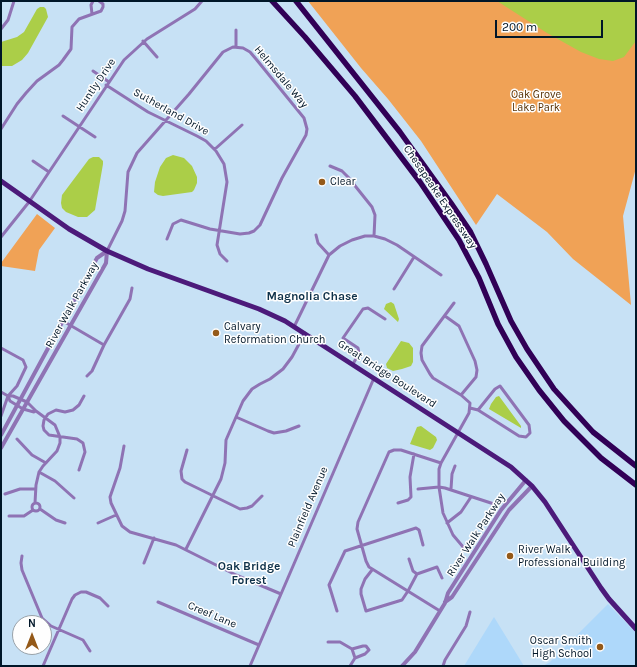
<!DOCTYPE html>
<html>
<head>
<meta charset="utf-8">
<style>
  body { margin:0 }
  #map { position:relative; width:637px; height:667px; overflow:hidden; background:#c7e1f5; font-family:Karla,sans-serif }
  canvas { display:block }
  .frame { position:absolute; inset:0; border:2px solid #001628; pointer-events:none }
  .north { position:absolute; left:12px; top:615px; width:40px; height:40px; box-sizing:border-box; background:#fefefe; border:1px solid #98a1a8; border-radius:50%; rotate:0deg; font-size:11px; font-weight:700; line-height:16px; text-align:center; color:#001628 }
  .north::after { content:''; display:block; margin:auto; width:14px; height:18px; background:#945918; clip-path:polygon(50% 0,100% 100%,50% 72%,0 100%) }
  .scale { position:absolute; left:495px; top:20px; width:108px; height:18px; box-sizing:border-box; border:2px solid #001628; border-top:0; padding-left:5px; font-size:12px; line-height:14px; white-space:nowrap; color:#001628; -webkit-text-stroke:3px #fefefe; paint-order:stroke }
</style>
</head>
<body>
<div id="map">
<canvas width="637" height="667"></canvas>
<div class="frame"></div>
<div class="north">N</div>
<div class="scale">200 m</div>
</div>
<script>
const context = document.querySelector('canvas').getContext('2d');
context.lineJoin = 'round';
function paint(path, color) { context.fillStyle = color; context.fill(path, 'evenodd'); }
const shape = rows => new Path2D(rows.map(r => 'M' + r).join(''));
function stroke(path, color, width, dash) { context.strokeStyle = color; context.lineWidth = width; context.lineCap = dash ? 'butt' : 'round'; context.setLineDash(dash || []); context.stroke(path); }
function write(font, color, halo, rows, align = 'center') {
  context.font = font + ' Karla,sans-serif'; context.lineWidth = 3; context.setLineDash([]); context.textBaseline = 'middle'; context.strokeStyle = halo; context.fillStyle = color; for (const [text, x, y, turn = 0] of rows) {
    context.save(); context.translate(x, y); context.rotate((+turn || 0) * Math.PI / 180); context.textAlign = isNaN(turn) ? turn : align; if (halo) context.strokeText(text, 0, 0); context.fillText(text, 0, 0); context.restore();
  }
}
paint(shape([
  [608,604,636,633,636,666,543,666,550,662],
  [494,617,524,666,464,666]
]), '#aed8fa');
paint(shape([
  [308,1,636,1,636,168,623,216,631,305,573,259,547,232,497,194,476,225,421,141,388,99,361,68],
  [37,214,55,228,39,250,35,271,1,266,1,263]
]), '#f0a256');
paint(shape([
  [497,1,636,1,636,41,624,57,613,61,599,59,581,52,547,33],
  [40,7,44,7,46,9,48,17,28,53,22,60,12,66,1,66,1,42,17,37,24,32,37,9],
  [173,155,184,158,192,166,197,177,197,183,194,190,192,192,163,196,158,195,154,192,155,182,160,167,166,158],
  [93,157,99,157,103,161,103,164,95,210,87,217,78,217,66,212,62,208,61,203,62,195,89,159],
  [391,302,394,304,399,319,398,322,384,309,386,304],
  [401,341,409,343,413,348,413,362,411,366,402,369,393,371,387,368,386,364],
  [499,396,521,426,521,428,489,409,491,404,496,397],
  [421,426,436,437,437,440,433,448,430,450,410,444,417,427]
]), '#abce48');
stroke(shape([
  [92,14,91,5,93,1],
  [1,29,8,20,14,1],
  [236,30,236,47],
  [143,41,157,57],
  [93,71,109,82],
  [106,85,148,112,197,136,206,141,216,151,224,164,227,182,217,245,220,254,227,261],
  [63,116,95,137],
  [1,129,17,104,26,93,37,81,59,65,63,60,71,49,72,27,79,19,101,11,103,7,103,4,99,1],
  [215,149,242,125],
  [33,161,49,172],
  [330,166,342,171,348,177,372,207,375,215,374,236],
  [316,235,318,243,329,255],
  [1,237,29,202,124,60,147,39,195,9,202,1],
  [107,251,122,221,125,211,128,172,137,153,189,94,223,52,233,47,243,48,250,52,256,59,304,118,307,129,306,135,282,178,260,225,254,231,249,233,240,234,210,229,181,220,173,224,167,239],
  [394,289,414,257],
  [454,303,422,346,421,353,422,360,430,374,433,378,461,395],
  [445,316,459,326,475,361,477,370,476,377,461,395,470,403,469,413,441,463,439,469,439,487,443,513,453,535,464,548],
  [63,321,104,345],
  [294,327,329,255,340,246,352,240,365,236,374,236,385,239,397,245,441,275],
  [1,348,23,360,26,367,17,386,8,396,1,416],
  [353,364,359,353,358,348,343,338,363,309,368,308,385,319],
  [87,376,92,371,104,345,130,299,132,288],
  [1,392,8,396,13,396,27,402,36,411,34,412,23,409,10,401,8,396],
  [470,408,478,410,519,436,526,437,530,433,529,425,500,386,495,389,478,410],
  [236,417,268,431,274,433,286,431,299,426],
  [17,439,32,455,46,463],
  [124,446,120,468,110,497,111,503,122,526,130,532,176,545,236,575,281,594],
  [187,450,181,471,182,479,185,482,240,509,247,508,252,506,262,496],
  [79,470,85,452,83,443,77,439,49,435,44,430,43,426,44,420,48,414,56,410,65,412,73,410,79,405,84,396],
  [39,472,55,481,74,498],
  [418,489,439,487,445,488,494,504],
  [451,489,452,474,455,466],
  [5,494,20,489,35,489],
  '32 507a4 4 0 1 1 8 0a4 4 0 1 1-8 0Z',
  [35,503,36,485,39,472,43,466,57,451,60,443,60,437,55,425,36,411],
  [398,503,408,500,411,497,410,477,414,454],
  [40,509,56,520,65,523],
  [9,516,24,516,33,510],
  [98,523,116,515],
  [447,523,461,512,471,497],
  [186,549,221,479,225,463,226,440,243,401,252,389,260,384,270,379,283,369,292,357,305,333],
  [22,556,21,563,22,570,42,618,51,626,83,640,90,651],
  [409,559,413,571,417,574],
  [144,563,154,538],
  [372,570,365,579,361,589,361,594,366,611,402,600,408,591,417,574,437,567,442,578],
  [158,602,259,645],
  [337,611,329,585,345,551,416,528,419,530,423,545],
  [440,611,369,567,366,561,357,529,358,522,389,452,394,450,401,450,441,463],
  [328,642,340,642,352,649,355,658,350,666],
  [352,649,363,646,366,646,369,650,365,654,355,658],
  [43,666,72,599,75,595,81,592,86,592,100,598,108,606],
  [250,666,374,378],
  [443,666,445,660,466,626,470,612]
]), '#8f73b4', 3);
stroke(shape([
  [1,435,97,258,107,251],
  [1,448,106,263,107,251],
  [445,602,452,597,509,510,532,486],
  [402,666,415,652,445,603,448,593,501,510,526,480]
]), '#8f73b4', 4);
stroke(shape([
  [1,181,69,229,107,251,148,269,259,309,285,321,511,467,532,486,545,502,601,588,609,599,636,629]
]), '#4c1a7a', 5);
stroke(shape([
  [272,1,305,37,355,96,420,182,459,240,479,278,498,324,516,357,539,390,564,421,601,458,636,485],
  [296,1,400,132,451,203,470,231,486,264,511,321,527,349,554,389,593,432,636,466]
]), '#310056', 5.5);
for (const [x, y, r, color] of [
  [322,182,4,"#945918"],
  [216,333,4,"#945918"],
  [510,556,4,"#945918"],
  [600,647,4,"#945918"]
]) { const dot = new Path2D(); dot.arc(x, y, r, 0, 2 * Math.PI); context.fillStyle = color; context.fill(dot); stroke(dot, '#fefefe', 1.5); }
write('11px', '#001628', '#fefefe', [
  ["Helmsdale Way",281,77,50],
  ["Huntly Drive",96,85,-56],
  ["Sutherland Drive",171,112,29],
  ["Chesapeake Expressway",440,197,56],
  ["River Walk Parkway",72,305,-61],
  ["Great Bridge Boulevard",387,374,33],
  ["Plainfield Avenue",308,507,-67],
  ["River Walk Parkway",476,535,-57],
  ["Creef Lane",212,615,23]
]);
write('11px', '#563004', '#fefefe', [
  ["Oak Grove",536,95],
  ["Lake Park",536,108]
]);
write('11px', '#001628', '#fefefe', [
  ["Clear",330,182],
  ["Calvary",224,327],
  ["Reformation Church",224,340],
  ["River Walk",518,550],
  ["Professional Building",518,563],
  ["Oscar Smith",592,641,"right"],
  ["High School",592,654,"right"]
], 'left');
write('bold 12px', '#0e3149', '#fefefe', [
  ["Magnolia Chase",312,297],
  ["Oak Bridge",249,567],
  ["Forest",249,581]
]);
</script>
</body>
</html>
